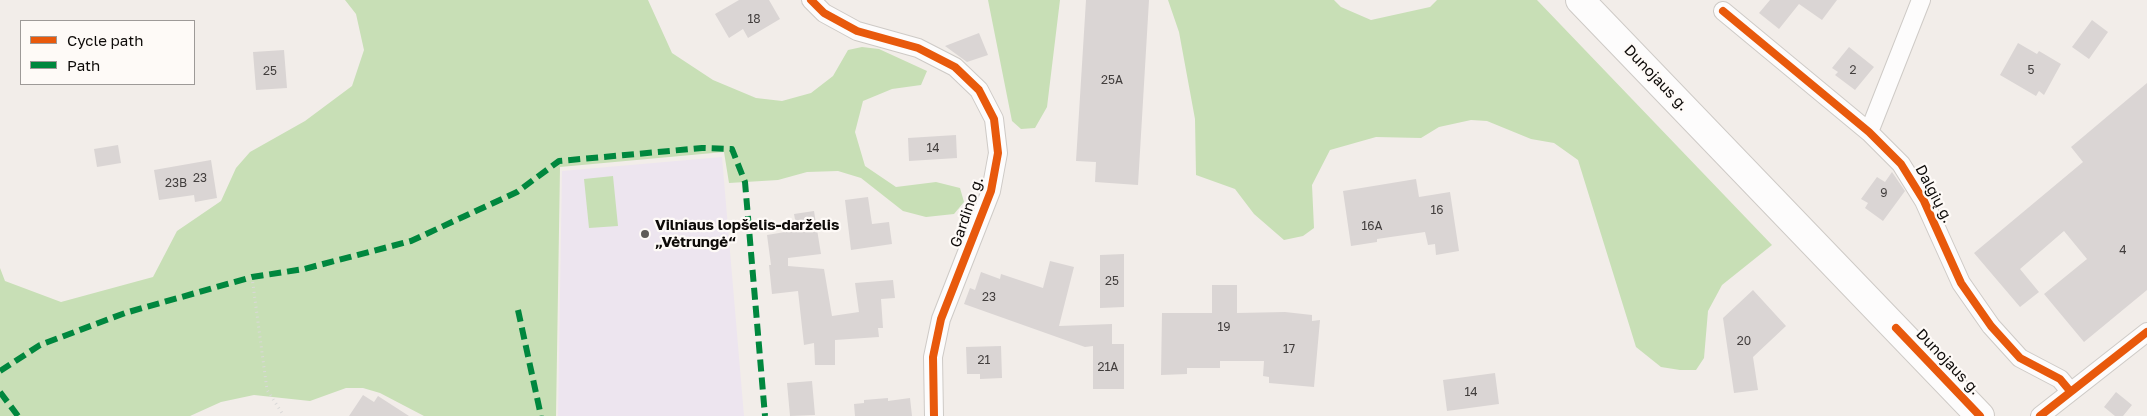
<!DOCTYPE html>
<html>
<head>
<meta charset="utf-8">
<style>
  body { margin:0 }
  #map { position:relative; width:2147px; height:416px; overflow:hidden; background:#f2ede9; font-family:"Golos Text",sans-serif }
  canvas { display:block }
  .legend { position:absolute; left:20px; top:20px; width:175px; height:65px; box-sizing:border-box; background:#fefaf7; border:1px solid #9e9a98; margin:0; padding:6px 9px; list-style:none; font-size:15px; color:#0e0b09 }
  .legend li { display:flex; align-items:center; gap:10px; height:25px }
  .legend b { width:25px; border:1px solid #9e9a98 }
</style>
</head>
<body>
<div id="map">
<canvas width="2147" height="416"></canvas>
<ul class="legend">
<li><b style="height:6px;background:#e8590c"></b>Cycle path</li>
<li><b style="height:6px;background:#00873e"></b>Path</li>
</ul>
</div>
<script>
const context = document.querySelector('canvas').getContext('2d');
context.lineJoin = 'round';
function paint(path, color) { context.fillStyle = color; context.fill(path, 'evenodd'); }
const shape = rows => new Path2D(rows.map(r => 'M' + r).join(''));
function stroke(path, color, width, dash) { context.strokeStyle = color; context.lineWidth = width; context.lineCap = dash ? 'butt' : 'round'; context.setLineDash(dash || []); context.stroke(path); }
function write(font, color, halo, rows, align = 'center') {
  context.font = font + ' "Golos Text",sans-serif'; context.lineWidth = 4.5; context.setLineDash([]); context.textBaseline = 'middle'; context.strokeStyle = halo; context.fillStyle = color; for (const [text, x, y, turn = 0] of rows) {
    context.save(); context.translate(x, y); context.rotate((+turn || 0) * Math.PI / 180); context.textAlign = isNaN(turn) ? turn : align; if (halo) context.strokeText(text, 0, 0); context.fillText(text, 0, 0); context.restore();
  }
}
paint(shape([
  [722,157,744,416,558,416,562,171]
]), '#ede5ef');
paint(shape([
  [345,0,648,0,672,53,713,80,756,98,782,101,811,93,833,76,848,50,862,47,879,49,927,71,921,85,892,89,863,101,855,132,865,166,896,187,936,182,960,188,964,202,954,214,926,217,903,211,861,178,838,171,807,172,778,180,729,183,724,152,560,167,556,416,424,416,380,393,363,388,346,388,310,401,254,395,221,402,190,416,0,416,0,268,5,281,61,302,153,277,177,231,221,201,236,168,250,152,305,121,352,86,364,50,356,14],
  [988,0,1060,0,1047,107,1035,128,1021,129,1012,121],
  [1168,0,1334,0,1341,7,1371,20,1430,7,1437,0,1537,0,1772,245,1722,285,1708,311,1704,358,1696,370,1680,370,1661,367,1636,347,1578,160,1554,143,1531,139,1487,121,1471,120,1439,127,1421,138,1376,137,1330,150,1312,185,1314,228,1303,236,1284,240,1254,214,1235,189,1196,175,1195,119,1179,32],
  [613,176,618,226,589,228,584,179]
]), '#c8dfb6');
paint(shape([
  [739,0,769,0,780,19,748,38,743,29,729,38,715,14],
  [1086,0,1149,0,1138,185,1095,182,1096,162,1076,161],
  [1770,0,1837,0,1822,20,1799,4,1779,29,1759,13],
  [2092,20,2108,32,2089,59,2072,47],
  [979,33,988,55,967,62,945,46],
  [2018,43,2037,54,2039,51,2061,64,2044,95,2039,91,2036,96,2000,75],
  [1849,47,1874,67,1855,90,1835,75,1838,72,1832,68],
  [284,50,287,88,256,90,253,52],
  [2147,83,2147,290,2084,342,2044,294,2087,259,2064,231,2020,269,2039,292,2020,307,1974,253,2083,162,2071,147],
  [956,135,957,158,909,161,908,138],
  [118,145,121,163,97,167,94,149],
  [211,160,217,198,195,202,194,195,159,200,154,170],
  [1892,172,1905,191,1883,221,1865,208,1868,203,1861,199,1877,177,1885,182],
  [1416,179,1419,197,1450,192,1459,251,1436,255,1435,244,1428,245,1425,232,1377,239,1377,242,1351,246,1343,191],
  [868,197,872,224,889,222,892,244,851,250,845,200],
  [814,211,821,254,788,258,788,266,824,269,832,316,859,312,855,283,893,280,895,298,881,299,883,328,878,328,879,337,835,340,835,365,815,365,814,343,804,345,798,291,772,294,769,265,771,265,767,235,797,230,794,214],
  [1124,254,1124,307,1100,308,1100,255],
  [1050,261,1074,267,1059,326,1112,324,1112,344,1124,344,1124,389,1093,389,1093,346,1085,347,964,304,970,288,975,290,981,272,1000,279,1001,274,1043,288],
  [1212,285,1237,285,1237,313,1285,312,1312,315,1312,321,1320,320,1314,387,1269,383,1269,377,1263,376,1264,361,1220,361,1220,368,1187,368,1187,374,1161,375,1162,313,1212,313],
  [1753,290,1786,326,1753,357,1758,390,1734,393,1723,318],
  [1001,346,1002,378,980,379,980,374,967,374,966,347],
  [1495,373,1499,404,1447,411,1443,380],
  [812,381,815,415,790,416,787,383],
  [2116,392,2132,405,2123,416,2115,416,2104,407],
  [363,395,374,402,378,396,409,416,349,416],
  [888,398,888,401,910,398,912,416,855,416,854,404,864,403,864,400]
]), '#dad5d4');
const minor = shape([
  [811,0,824,13,857,31,918,48,955,67,979,90,994,119,998,153,991,191,941,319,933,357,934,416],
  [1723,11,1869,132,1901,164,1924,201,1961,283,1991,326,2020,358,2060,379,2070,391],
  [1869,132,1921,0],
  [2040,416,2147,332]
]);
const primary = shape([
  [1580,0,1980,416]
]);
stroke(minor, '#cecac6', 20);
stroke(primary, '#cecac6', 30);
stroke(shape([
  [252,277,267,390,284,416]
]), '#dad9d8', 3, [1, 4]);
stroke(minor, '#fdfcfc', 18);
stroke(primary, '#fdfcfc', 28);
stroke(shape([
  [518,310,541,416],
  [0,371,40,345,125,313,252,277,304,269,411,241,517,192,559,161,702,148,732,149,745,182,765,416],
  [0,392,18,416]
]), '#00873e', 6, [12, 6]);
stroke(shape([
  [811,0,824,13,857,31,918,48,955,67,979,90,994,119,998,153,991,191,941,319,933,357,934,416],
  [1723,11,1869,132,1901,164,1924,201,1961,283,1991,326,2020,358,2060,379,2070,391],
  [1896,328,1980,416],
  [2040,416,2147,332]
]), '#e8590c', 8);
for (const [x, y, r, color] of [
  [645,234,5,"#5e5a57"]
]) { const dot = new Path2D(); dot.arc(x, y, r, 0, 2 * Math.PI); context.fillStyle = color; context.fill(dot); stroke(dot, '#fefaf7', 2); }
write('12px', '#423e3d', null, [
  ["18",754,19],
  ["2",1853,70],
  ["5",2031,70],
  ["25",270,71],
  ["25A",1112,80],
  ["14",933,148],
  ["23",200,178],
  ["23B",176,183],
  ["9",1884,193],
  ["16",1437,210],
  ["16A",1372,226],
  ["4",2123,250],
  ["25",1112,281],
  ["23",989,297],
  ["19",1224,327],
  ["20",1744,341],
  ["17",1289,349],
  ["21",984,360],
  ["21A",1108,367],
  ["14",1471,392]
]);
write('15px', '#0e0b09', '#fefaf7', [
  ["Dunojaus g.",1656,78,46],
  ["Dalgių g.",1934,194,62],
  ["Gardino g.",967,212,-71],
  ["Dunojaus g.",1948,362,46]
]);
write('bold 15px', '#0e0b09', '#fefaf7', [
  ["Vilniaus lopšelis-darželis",655,225],
  ["„Vėtrungė“",655,242]
], 'left');
</script>
</body>
</html>
